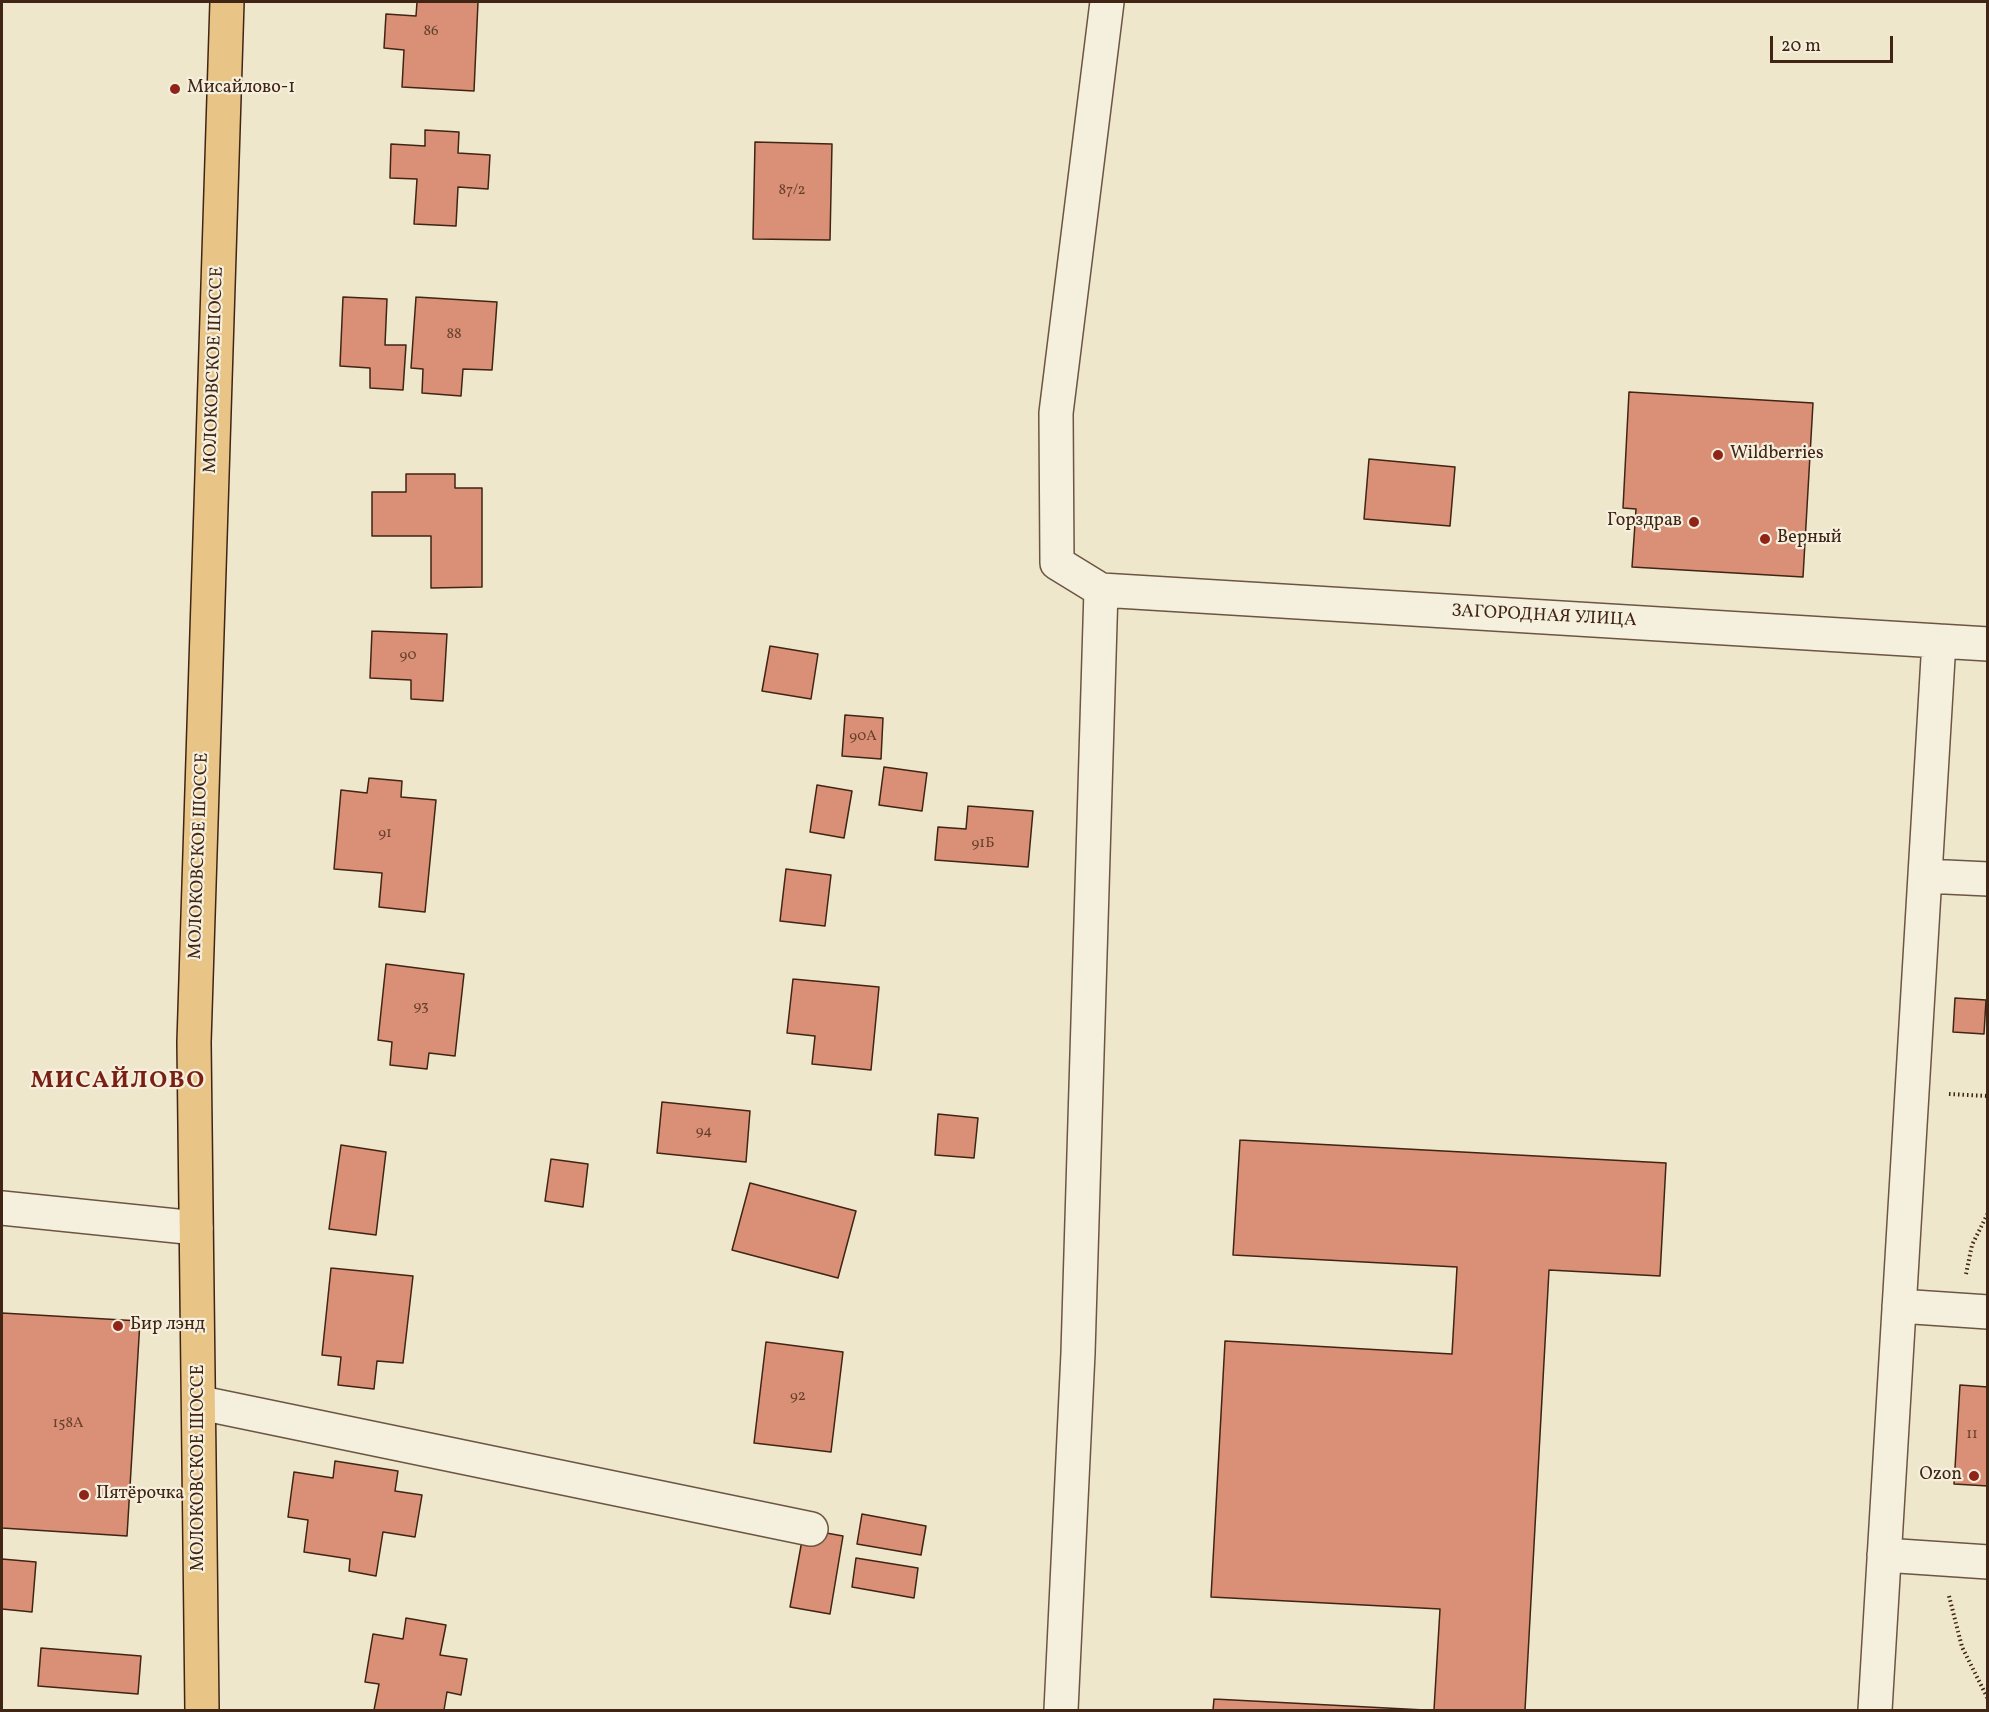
<!DOCTYPE html>
<html>
<head>
<meta charset="utf-8">
<style>
  body { margin:0 }
  #map { position:relative; width:1989px; height:1712px; overflow:hidden; background:#efe7cb; font-family:Vollkorn,serif }
  canvas { display:block }
  .frame { position:absolute; inset:0; border:3px solid #402414; pointer-events:none }
  .scale { position:absolute; left:1770px; top:36px; width:123px; height:27px; box-sizing:border-box; border:3px solid #402414; border-top:0; padding-left:8px; font-size:18px; line-height:21px; white-space:nowrap; color:#402414; -webkit-text-stroke:4px #f5efdd; paint-order:stroke }
</style>
</head>
<body>
<div id="map">
<canvas width="1989" height="1712"></canvas>
<div class="frame"></div>
<div class="scale">20 m</div>
</div>
<script>
const context = document.querySelector('canvas').getContext('2d');
context.lineJoin = 'round';
function paint(path, color) { context.fillStyle = color; context.fill(path, 'evenodd'); }
const shape = rows => new Path2D(rows.map(r => 'M' + r).join(''));
function stroke(path, color, width, dash) { context.strokeStyle = color; context.lineWidth = width; context.lineCap = dash ? 'butt' : 'round'; context.setLineDash(dash || []); context.stroke(path); }
function write(font, color, halo, rows, align = 'center') {
  context.font = font + ' Vollkorn,serif'; context.lineWidth = 4.5; context.setLineDash([]); context.textBaseline = 'middle'; context.strokeStyle = halo; context.fillStyle = color; for (const [text, x, y, turn = 0] of rows) {
    context.save(); context.translate(x, y); context.rotate((+turn || 0) * Math.PI / 180); context.textAlign = isNaN(turn) ? turn : align; if (halo) context.strokeText(text, 0, 0); context.fillText(text, 0, 0); context.restore();
  }
}
const building = shape([
  [417,2,478,2,474,91,402,87,404,50,384,48,386,14,416,16,417,2],
  [425,130,459,132,458,153,490,155,488,189,458,187,456,226,414,224,417,179,390,178,391,144,425,146,425,130],
  [755,142,832,144,830,240,753,239,755,142],
  [343,297,387,299,385,345,406,345,403,390,370,388,370,368,340,366,343,297],
  [416,297,497,302,492,370,463,369,461,396,422,393,423,369,411,368,416,297],
  [1629,392,1813,403,1803,577,1632,567,1636,509,1623,508,1629,392],
  [1369,459,1455,467,1450,526,1364,519,1369,459],
  [406,474,455,474,455,488,482,488,482,587,431,588,431,536,372,536,372,492,406,492,406,474],
  [372,631,447,634,443,701,411,699,411,680,370,678,372,631],
  [770,646,818,654,811,699,762,691,770,646],
  [845,715,883,718,881,759,842,756,845,715],
  [884,767,927,773,922,811,879,805,884,767],
  [369,778,402,781,401,797,436,800,425,912,379,907,382,873,334,869,341,790,367,793,369,778],
  [817,785,852,791,844,838,810,832,817,785],
  [968,806,1033,811,1028,867,935,860,938,827,966,829,968,806],
  [786,869,831,875,825,926,780,921,786,869],
  [386,964,464,974,455,1056,429,1053,427,1069,390,1065,392,1042,378,1040,386,964],
  [793,979,879,987,871,1070,812,1064,815,1036,787,1033,793,979],
  [1955,998,1986,1000,1984,1034,1953,1032,1955,998],
  [662,1102,750,1111,746,1162,657,1153,662,1102],
  [938,1114,978,1118,974,1158,935,1155,938,1114],
  [1240,1140,1666,1163,1660,1276,1549,1270,1525,1710,1434,1710,1440,1609,1211,1597,1225,1341,1452,1354,1457,1267,1233,1255,1240,1140],
  [341,1145,386,1152,376,1235,329,1229,341,1145],
  [551,1159,588,1164,583,1207,545,1201,551,1159],
  [750,1183,856,1211,838,1278,732,1250,750,1183],
  [331,1268,413,1276,403,1363,377,1361,374,1389,338,1385,341,1357,322,1355,331,1268],
  [2,1313,140,1321,127,1536,2,1528,2,1313],
  [766,1342,843,1352,831,1452,754,1443,766,1342],
  [1960,1385,1988,1387,1988,1486,1954,1484,1960,1385],
  [335,1461,398,1471,395,1491,422,1495,415,1537,383,1532,376,1576,349,1571,350,1559,304,1552,308,1520,288,1517,294,1472,333,1478,335,1461],
  [862,1514,926,1526,921,1555,857,1544,862,1514],
  [804,1529,843,1536,830,1614,790,1607,804,1529],
  [856,1558,918,1568,914,1598,852,1587,856,1558],
  [2,1559,36,1562,32,1612,2,1609,2,1559],
  [406,1618,446,1625,440,1655,467,1659,461,1695,447,1692,444,1710,374,1710,379,1684,365,1682,373,1634,403,1639,406,1618],
  [41,1648,141,1656,138,1694,38,1686,41,1648],
  [1214,1699,1425,1710,1213,1710,1214,1699]
]);
paint(building, '#da9076');
stroke(building, '#402414', 1.5);
const minor = shape([
  [1107,2,1056,413,1057,563,1101,590,1988,644],
  [1925,876,1988,879],
  [2,1208,196,1228],
  [1899,1306,1988,1312],
  [201,1403,811,1529],
  [1884,1555,1988,1562],
  [1061,1710,1078,1353,1101,590],
  [1875,1710,1939,641]
]);
const major = shape([
  [202,1710,194,1042,227,2]
]);
stroke(minor, '#6c5542', 36);
stroke(major, '#402414', 36);
stroke(shape([
  [1949,1094,1988,1096],
  [1966,1274,1972,1245,1988,1213],
  [1949,1596,1962,1647,1988,1699]
]), '#402414', 4, [1.5, 3]);
stroke(minor, '#f5efdd', 33);
stroke(major, '#e8c486', 33);
for (const [x, y, r, color] of [
  [175,89,6,"#8f2418"],
  [1718,455,6,"#8f2418"],
  [1694,522,6,"#8f2418"],
  [1765,539,6,"#8f2418"],
  [118,1326,6,"#8f2418"],
  [1974,1476,6,"#8f2418"],
  [84,1495,6,"#8f2418"]
]) { const dot = new Path2D(); dot.arc(x, y, r, 0, 2 * Math.PI); context.fillStyle = color; context.fill(dot); stroke(dot, '#f5efdd', 2); }
write('15px', '#663f2c', null, [
  ["86",431,32],
  ["87/2",792,191],
  ["88",454,335],
  ["90",408,656],
  ["90А",863,737],
  ["91",385,834],
  ["91Б",983,844],
  ["93",421,1007],
  ["94",704,1132],
  ["92",798,1397],
  ["158А",68,1424],
  ["11",1972,1435]
]);
write('18px', '#402414', '#f5efdd', [
  ["Мисайлово-1",187,89],
  ["Wildberries",1730,455],
  ["Горздрав",1682,522,"right"],
  ["Верный",1777,539],
  ["Бир лэнд",130,1326],
  ["Ozon",1962,1476,"right"],
  ["Пятёрочка",96,1495]
], 'left');
write('18px', '#402414', '#f5efdd', [
  ["МОЛОКОВСКОЕ ШОССЕ",215,370,-88],
  ["ЗАГОРОДНАЯ УЛИЦА",1544,617,3],
  ["МОЛОКОВСКОЕ ШОССЕ",200,856,-88],
  ["МОЛОКОВСКОЕ ШОССЕ",200,1468,-90]
]);
context.letterSpacing = '1.5px';
write('bold 24px', '#7a1f14', '#f5efdd', [
  ["МИСАЙЛОВО",118,1083]
]);
context.letterSpacing = '0px';
</script>
</body>
</html>
